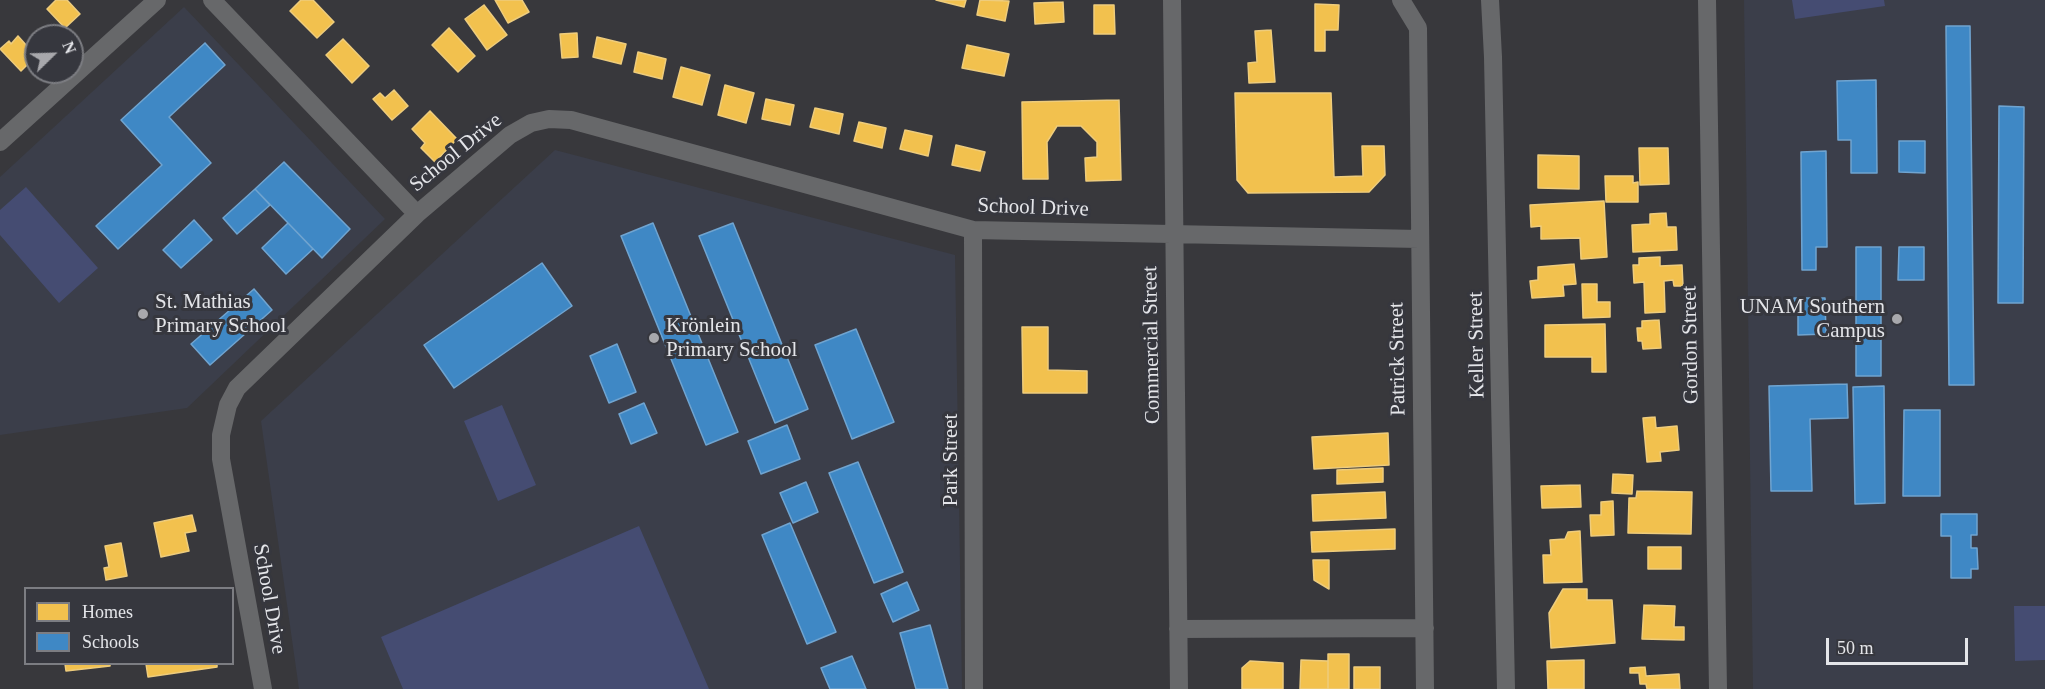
<!DOCTYPE html>
<html>
<head>
<meta charset="utf-8">
<style>
  body { margin:0 }
  #map { position:relative; width:2045px; height:689px; overflow:hidden; background:#38383c; font-family:Georgia,serif }
  canvas { display:block }
  .legend { position:absolute; left:24px; top:587px; width:210px; height:78px; box-sizing:border-box; background:#36373e; border:2px solid #7c7d82; margin:0; padding:8px 10px; list-style:none; font-size:18px; color:#e4e5e9 }
  .legend li { display:flex; align-items:center; gap:12px; height:30px }
  .legend b { width:30px; border:2px solid #7c7d82 }
  .north { position:absolute; left:24px; top:24px; width:60px; height:60px; box-sizing:border-box; background:#36373e; border:2px solid #7c7d82; border-radius:50%; rotate:67deg; font-size:16px; font-weight:700; line-height:24px; text-align:center; color:#e4e5e9 }
  .north::after { content:''; display:block; margin:auto; width:21px; height:27px; background:#a8a8ac; clip-path:polygon(50% 0,100% 100%,50% 72%,0 100%) }
  .scale { position:absolute; left:1826px; top:638px; width:142px; height:27px; box-sizing:border-box; border:3px solid #e4e5e9; border-top:0; padding-left:8px; font-size:18px; line-height:21px; white-space:nowrap; color:#e4e5e9; -webkit-text-stroke:4px #36373e; paint-order:stroke }
</style>
</head>
<body>
<div id="map">
<canvas width="2045" height="689"></canvas>
<ul class="legend">
<li><b style="height:16px;background:#f2c14e"></b>Homes</li>
<li><b style="height:16px;background:#3f88c5"></b>Schools</li>
</ul>
<div class="north">N</div>
<div class="scale">50 m</div>
</div>
<script>
const context = document.querySelector('canvas').getContext('2d');
context.lineJoin = 'round';
function paint(path, color) { context.fillStyle = color; context.fill(path, 'evenodd'); }
const shape = rows => new Path2D(rows.map(r => 'M' + r).join(''));
function stroke(path, color, width, dash) { context.strokeStyle = color; context.lineWidth = width; context.lineCap = dash ? 'butt' : 'round'; context.setLineDash(dash || []); context.stroke(path); }
function write(font, color, halo, rows, align = 'center') {
  context.font = font + ' Georgia,serif'; context.lineWidth = 6; context.setLineDash([]); context.textBaseline = 'middle'; context.strokeStyle = halo; context.fillStyle = color; for (const [text, x, y, turn = 0] of rows) {
    context.save(); context.translate(x, y); context.rotate((+turn || 0) * Math.PI / 180); context.textAlign = isNaN(turn) ? turn : align; if (halo) context.strokeText(text, 0, 0); context.fillText(text, 0, 0); context.restore();
  }
}
paint(shape([
  [1744,0,2045,0,2045,689,1753,689],
  [184,7,385,219,187,408,0,435,0,177],
  [555,150,955,255,962,689,299,689,261,421]
]), '#3b3e4a');
paint(shape([
  [1792,0,1884,0,1885,6,1795,19],
  [26,187,98,268,59,303,0,235,0,210],
  [502,405,536,485,498,501,464,421],
  [639,526,709,689,403,689,381,637],
  [2014,606,2045,606,2045,660,2015,661]
]), '#454c72');
const homes = shape([
  [56,0,67,0,80,14,65,28,47,9,56,0],
  [301,0,313,0,334,22,317,38,290,11,301,0],
  [495,0,522,0,529,12,508,23,495,0],
  [936,0,966,0,964,7,936,0],
  [980,0,1009,1,1005,21,977,15,980,0],
  [1063,2,1064,22,1035,24,1034,3,1063,2],
  [1315,4,1339,5,1338,30,1325,30,1325,51,1315,51,1315,4],
  [484,5,507,35,487,50,465,19,484,5],
  [1094,5,1114,5,1115,34,1094,34,1094,5],
  [449,28,475,56,458,72,432,45,449,28],
  [1271,30,1275,82,1249,83,1248,63,1257,62,1255,31,1271,30],
  [577,33,578,57,562,58,560,34,577,33],
  [18,36,36,56,21,71,0,49,9,41,11,44,18,36],
  [597,37,626,44,621,64,593,57,597,37],
  [343,39,369,66,352,83,326,55,343,39],
  [967,45,1009,54,1004,76,962,68,967,45],
  [638,52,666,59,662,79,634,72,638,52],
  [681,67,710,75,702,105,673,97,681,67],
  [725,85,754,93,746,123,718,115,725,85],
  [394,90,408,106,392,120,373,99,380,93,385,98,394,90],
  [1235,93,1331,93,1334,177,1363,176,1362,146,1384,146,1385,175,1369,192,1248,193,1237,180,1235,93],
  [766,99,794,105,790,125,762,119,766,99],
  [1119,100,1121,180,1086,181,1085,158,1097,157,1097,142,1081,126,1057,126,1047,142,1048,179,1023,179,1022,102,1119,100],
  [815,108,843,114,839,134,810,127,815,108],
  [430,111,457,139,435,162,421,148,425,143,412,129,430,111],
  [859,122,886,128,882,148,854,141,859,122],
  [905,130,932,136,928,156,900,149,905,130],
  [956,145,985,152,980,171,952,165,956,145],
  [1639,148,1668,148,1669,184,1640,185,1639,148],
  [1538,155,1579,156,1579,189,1538,188,1538,155],
  [1605,176,1633,176,1633,183,1638,182,1638,202,1606,202,1605,176],
  [1604,201,1607,257,1581,259,1580,238,1541,239,1541,226,1531,227,1530,205,1604,201],
  [1666,213,1667,227,1676,227,1677,250,1633,252,1632,225,1650,224,1650,214,1666,213],
  [1660,257,1660,266,1682,265,1683,286,1674,286,1673,280,1664,281,1665,312,1645,313,1644,282,1634,283,1633,265,1639,265,1639,258,1660,257],
  [1574,264,1576,284,1563,285,1564,296,1532,298,1530,281,1538,280,1538,267,1574,264],
  [1582,284,1597,284,1597,302,1610,302,1610,317,1583,318,1582,284],
  [1659,320,1661,348,1643,349,1642,341,1638,341,1637,328,1642,328,1642,321,1659,320],
  [1605,324,1606,372,1592,372,1592,357,1545,357,1545,325,1605,324],
  [1022,327,1048,327,1048,370,1087,371,1087,393,1023,393,1022,327],
  [1655,417,1656,428,1677,426,1679,450,1660,452,1661,461,1647,462,1643,418,1655,417],
  [1388,433,1389,465,1314,469,1312,437,1388,433],
  [1383,468,1383,482,1337,484,1337,470,1383,468],
  [1613,474,1633,475,1632,494,1612,493,1613,474],
  [1580,485,1581,507,1542,508,1541,486,1580,485],
  [1637,491,1692,492,1691,534,1628,533,1629,498,1636,498,1637,491],
  [1385,492,1386,518,1313,521,1312,495,1385,492],
  [1613,501,1614,535,1591,536,1590,515,1601,515,1601,502,1613,501],
  [192,515,196,531,185,533,189,551,161,557,154,523,192,515],
  [1395,529,1395,549,1312,552,1311,532,1395,529],
  [1580,531,1582,582,1544,583,1543,555,1551,555,1550,540,1565,539,1568,532,1580,531],
  [121,543,127,576,106,580,104,568,109,567,105,546,121,543],
  [1648,547,1681,547,1681,569,1648,569,1648,547],
  [1313,560,1329,560,1329,589,1314,580,1313,560],
  [1563,589,1587,589,1587,600,1612,600,1615,643,1551,648,1549,613,1563,589],
  [1644,605,1675,606,1674,627,1684,627,1684,640,1642,639,1644,605],
  [1328,654,1349,654,1349,689,1328,689,1328,654],
  [1301,660,1328,661,1328,689,1300,689,1301,660],
  [1584,660,1584,689,1548,689,1547,661,1584,660],
  [1250,661,1283,663,1283,689,1242,689,1242,668,1250,661],
  [65,664,110,664,110,666,66,671,65,664],
  [146,664,217,664,217,667,148,677,146,664],
  [1354,667,1380,667,1380,689,1354,689,1354,667],
  [1645,667,1646,676,1679,674,1680,689,1647,689,1646,684,1640,684,1639,673,1630,673,1630,668,1645,667]
]);
paint(homes, '#f2c14e');
stroke(homes, '#eecc7c', 1.5);
const schools = shape([
  [1946,26,1970,26,1974,385,1949,385,1946,26],
  [205,43,225,65,169,117,211,163,118,249,96,226,162,165,121,120,205,43],
  [1876,80,1877,173,1851,173,1851,140,1838,140,1837,81,1876,80],
  [1999,106,2024,107,2023,303,1998,303,1999,106],
  [1899,141,1925,141,1925,173,1899,172,1899,141],
  [1826,151,1827,247,1816,247,1816,270,1802,270,1801,152,1826,151],
  [284,162,350,229,322,258,255,189,284,162],
  [255,189,270,205,237,234,223,218,255,189],
  [194,220,212,240,181,268,163,250,194,220],
  [288,223,313,249,286,274,262,248,288,223],
  [653,223,738,432,706,445,621,236,653,223],
  [733,223,808,409,775,423,699,236,733,223],
  [1856,247,1881,247,1881,376,1856,376,1856,247],
  [1899,247,1924,247,1924,280,1898,280,1899,247],
  [542,263,572,306,454,388,424,345,542,263],
  [254,289,272,310,210,365,191,344,254,289],
  [1794,298,1825,298,1826,334,1798,335,1798,314,1794,313,1794,298],
  [856,329,894,422,852,439,815,345,856,329],
  [617,344,636,392,609,403,590,356,617,344],
  [1847,384,1848,418,1810,419,1812,491,1771,491,1769,386,1847,384],
  [1884,386,1885,503,1855,504,1853,387,1884,386],
  [644,403,657,433,631,444,619,414,644,403],
  [1904,410,1940,410,1940,496,1903,496,1904,410],
  [787,425,800,459,761,474,748,441,787,425],
  [858,462,903,572,874,583,829,473,858,462],
  [806,482,818,512,793,523,780,493,806,482],
  [1941,514,1977,514,1977,535,1971,535,1971,548,1977,548,1978,569,1971,569,1971,578,1951,578,1951,536,1941,536,1941,514],
  [790,523,836,632,807,644,762,535,790,523],
  [907,582,919,610,893,622,881,594,907,582],
  [930,625,948,689,916,689,900,633,930,625],
  [852,656,866,689,830,689,821,668,852,656]
]);
paint(schools, '#3f88c5');
stroke(schools, '#70a4d0', 1.5);
stroke(shape([
  [212,0,417,214],
  [1172,0,1179,689],
  [1401,0,1418,28,1425,689],
  [1490,0,1493,57,1506,689],
  [1707,0,1718,689],
  [0,142,157,0],
  [973,230,974,689],
  [1178,629,1425,628],
  [263,689,221,459,221,435,228,405,237,388,417,214,510,135,531,123,549,119,571,120,973,230,1419,239]
]), '#67686a', 18);
for (const [x, y, r, color] of [
  [143,314,6,"#a8a8ac"],
  [1897,319,6,"#a8a8ac"],
  [654,338,6,"#a8a8ac"]
]) { const dot = new Path2D(); dot.arc(x, y, r, 0, 2 * Math.PI); context.fillStyle = color; context.fill(dot); stroke(dot, '#36373e', 2); }
write('21px', '#e4e5e9', '#36373e', [
  ["School Drive",456,153,-39],
  ["School Drive",1033,208,2],
  ["Commercial Street",1152,345,-91],
  ["Keller Street",1477,345,-91],
  ["Gordon Street",1691,345,-91],
  ["Patrick Street",1398,359,-91],
  ["Park Street",951,460,-90],
  ["School Drive",269,599,80]
]);
write('21px', '#e4e5e9', '#36373e', [
  ["St. Mathias",155,302],
  ["Primary School",155,326],
  ["UNAM Southern",1885,307,"right"],
  ["Campus",1885,331,"right"],
  ["Krönlein",666,326],
  ["Primary School",666,350]
], 'left');
</script>
</body>
</html>
